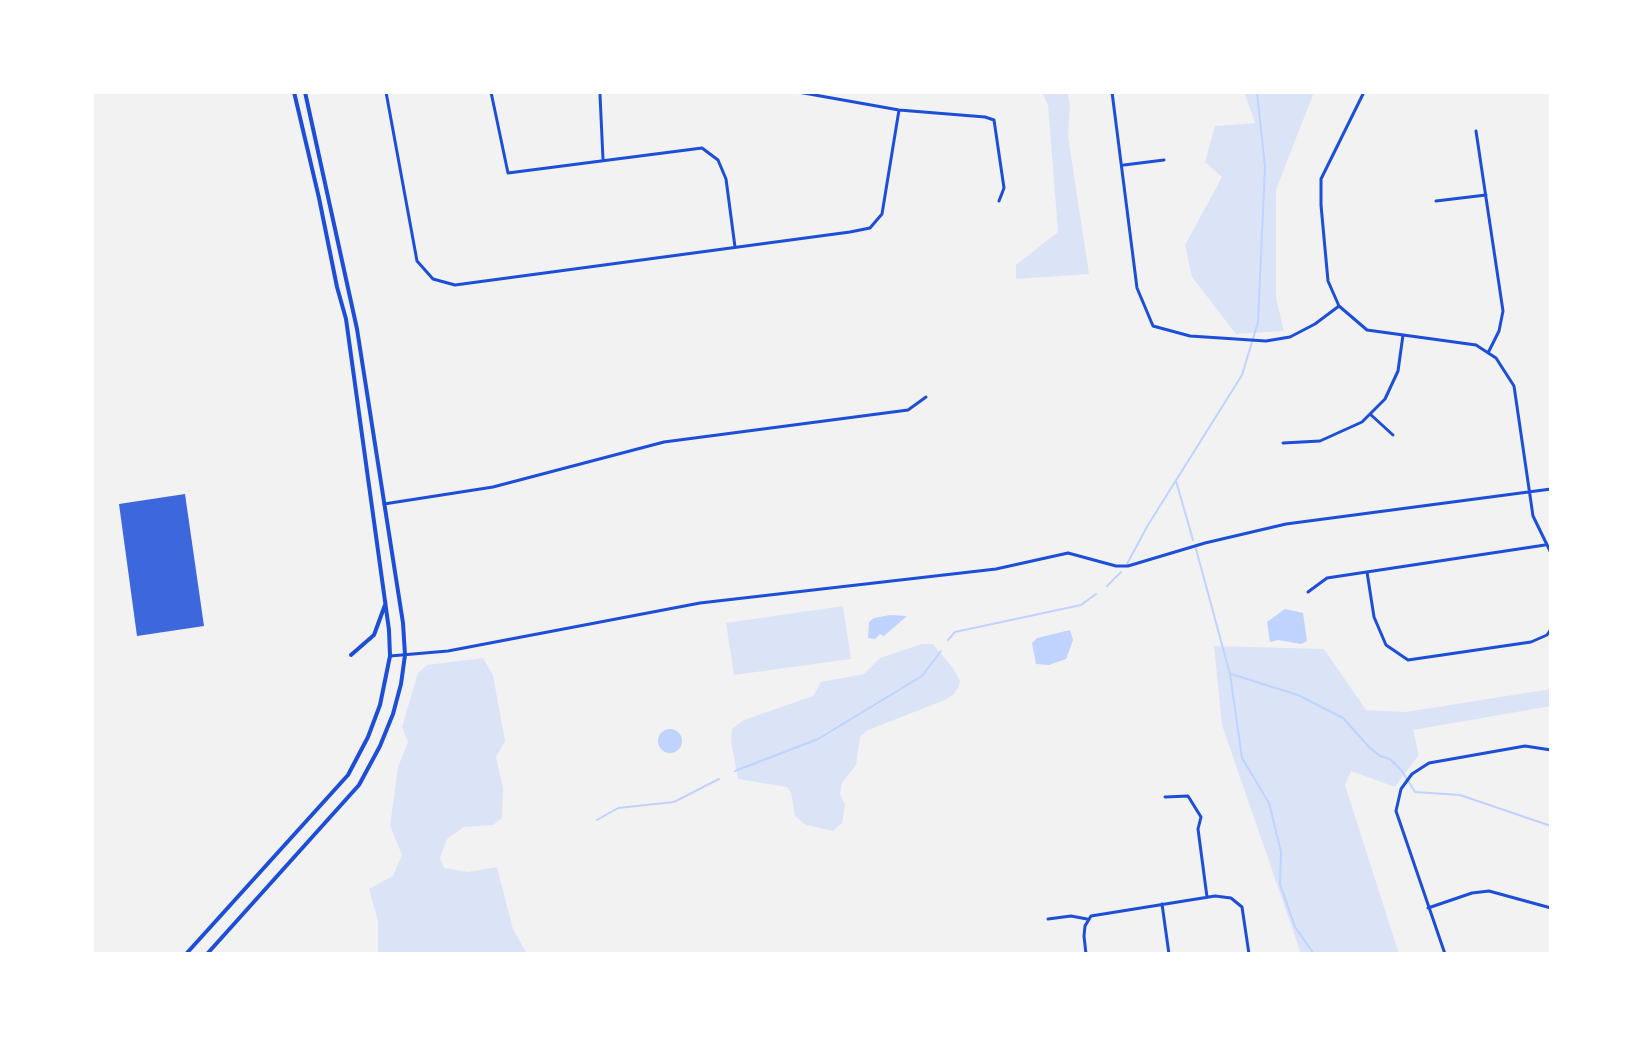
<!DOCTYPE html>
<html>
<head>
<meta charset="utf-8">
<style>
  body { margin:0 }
  #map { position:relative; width:1643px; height:1046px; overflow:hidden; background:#f2f2f2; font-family:Inter,sans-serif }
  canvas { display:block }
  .frame { position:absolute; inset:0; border:94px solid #fff; pointer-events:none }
</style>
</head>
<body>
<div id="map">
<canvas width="1643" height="1046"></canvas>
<div class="frame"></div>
</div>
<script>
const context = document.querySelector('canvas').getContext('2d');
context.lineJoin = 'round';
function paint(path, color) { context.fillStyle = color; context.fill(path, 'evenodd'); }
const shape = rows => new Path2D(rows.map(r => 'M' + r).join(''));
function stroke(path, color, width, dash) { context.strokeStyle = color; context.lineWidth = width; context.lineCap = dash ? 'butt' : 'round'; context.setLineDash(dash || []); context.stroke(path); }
paint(shape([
  [1042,92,1067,92,1070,104,1068,136,1089,274,1016,279,1016,265,1058,232,1048,105],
  [1244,92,1314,92,1276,190,1276,298,1284,331,1236,334,1192,277,1185,245,1222,177,1205,162,1215,126,1255,123],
  [843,606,851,659,734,675,726,623],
  [922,644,933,644,953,668,960,681,958,688,954,694,945,700,868,730,860,737,856,765,842,783,840,794,845,805,842,823,833,831,806,825,795,816,791,792,787,787,738,779,731,741,732,729,744,720,813,696,821,682,864,674,880,658],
  [1214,646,1324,649,1366,710,1405,712,1551,689,1551,706,1413,730,1419,755,1395,787,1351,771,1345,785,1399,954,1301,954,1222,725],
  [483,658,493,675,505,741,496,757,503,788,502,818,493,825,464,827,447,839,440,858,444,868,468,872,497,867,513,929,527,954,378,954,378,921,369,889,393,876,402,855,390,826,398,767,408,742,402,727,418,673,427,665]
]), '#dbe4f7');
paint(shape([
  [1285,609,1303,613,1307,641,1301,644,1278,640,1270,642,1267,622],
  [890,615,907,616,884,636,880,634,875,639,868,638,869,622,874,618],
  [1070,630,1073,640,1066,659,1049,665,1036,664,1032,643,1037,638],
  '658 741a12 12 0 1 1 24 0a12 12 0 1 1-24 0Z'
]), '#bfd3fe');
stroke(shape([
  [1176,481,1193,540],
  [1196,549,1230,674,1242,758,1269,803,1281,852,1280,884,1295,927,1314,954],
  [1127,564,1148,525,1242,375,1258,322,1265,167,1257,92],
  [1107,586,1121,572],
  [948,640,955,632,1081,605,1096,594],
  [1231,674,1298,695,1343,718,1369,747,1380,756,1390,759,1402,771,1415,792,1460,795,1551,826],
  [735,771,818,739,922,676,941,651],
  [597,820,618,808,674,802,719,779]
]), '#bfd3fe', 2);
paint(shape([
  [185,494,204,626,137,636,119,504]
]), '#3d67dc');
stroke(shape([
  [386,92,417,261,433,279,455,285,850,232,870,228,882,214,899,110],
  [491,92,508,173,702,148,718,160,726,179,735,247],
  [798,92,899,110,985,117,994,120,1004,188,999,201],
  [1112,92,1137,288,1153,326,1190,336,1266,341,1290,337,1315,324,1339,306],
  [1364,92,1321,179,1321,205,1328,281,1339,306,1367,330,1476,345,1496,358,1514,386,1533,516,1551,553],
  [600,95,603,159],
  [1476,131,1503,311,1499,331,1489,351],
  [1124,165,1164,160],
  [1436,201,1486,195],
  [1370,414,1393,435],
  [1283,443,1320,441,1362,422,1385,399,1398,371,1403,335],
  [384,504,493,487,664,442,908,410,926,397],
  [1367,572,1374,617,1386,645,1408,660,1531,642,1547,635,1551,629],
  [1308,592,1327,578,1545,545],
  [390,656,448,651,700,603,996,569,1068,553,1116,566,1128,566,1205,543,1286,524,1551,489],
  [1165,797,1188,796,1201,817,1198,829,1207,897],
  [1162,904,1169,954],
  [1428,908,1472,893,1489,891,1551,908],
  [1048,919,1071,916,1087,919],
  [1086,954,1084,936,1085,926,1091,916,1215,896,1231,898,1242,907,1249,954],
  [1445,954,1396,811,1401,789,1412,774,1429,763,1525,746,1551,750]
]), '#1d4ed8', 3);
stroke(shape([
  [351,655,374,635,385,605],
  [186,954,348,775,368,737,380,705,390,656,389,630,346,319,337,287,319,198,294,92],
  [207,954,359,785,380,746,393,714,401,684,405,655,403,623,357,329,305,92]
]), '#1d4ed8', 4);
</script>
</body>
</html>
